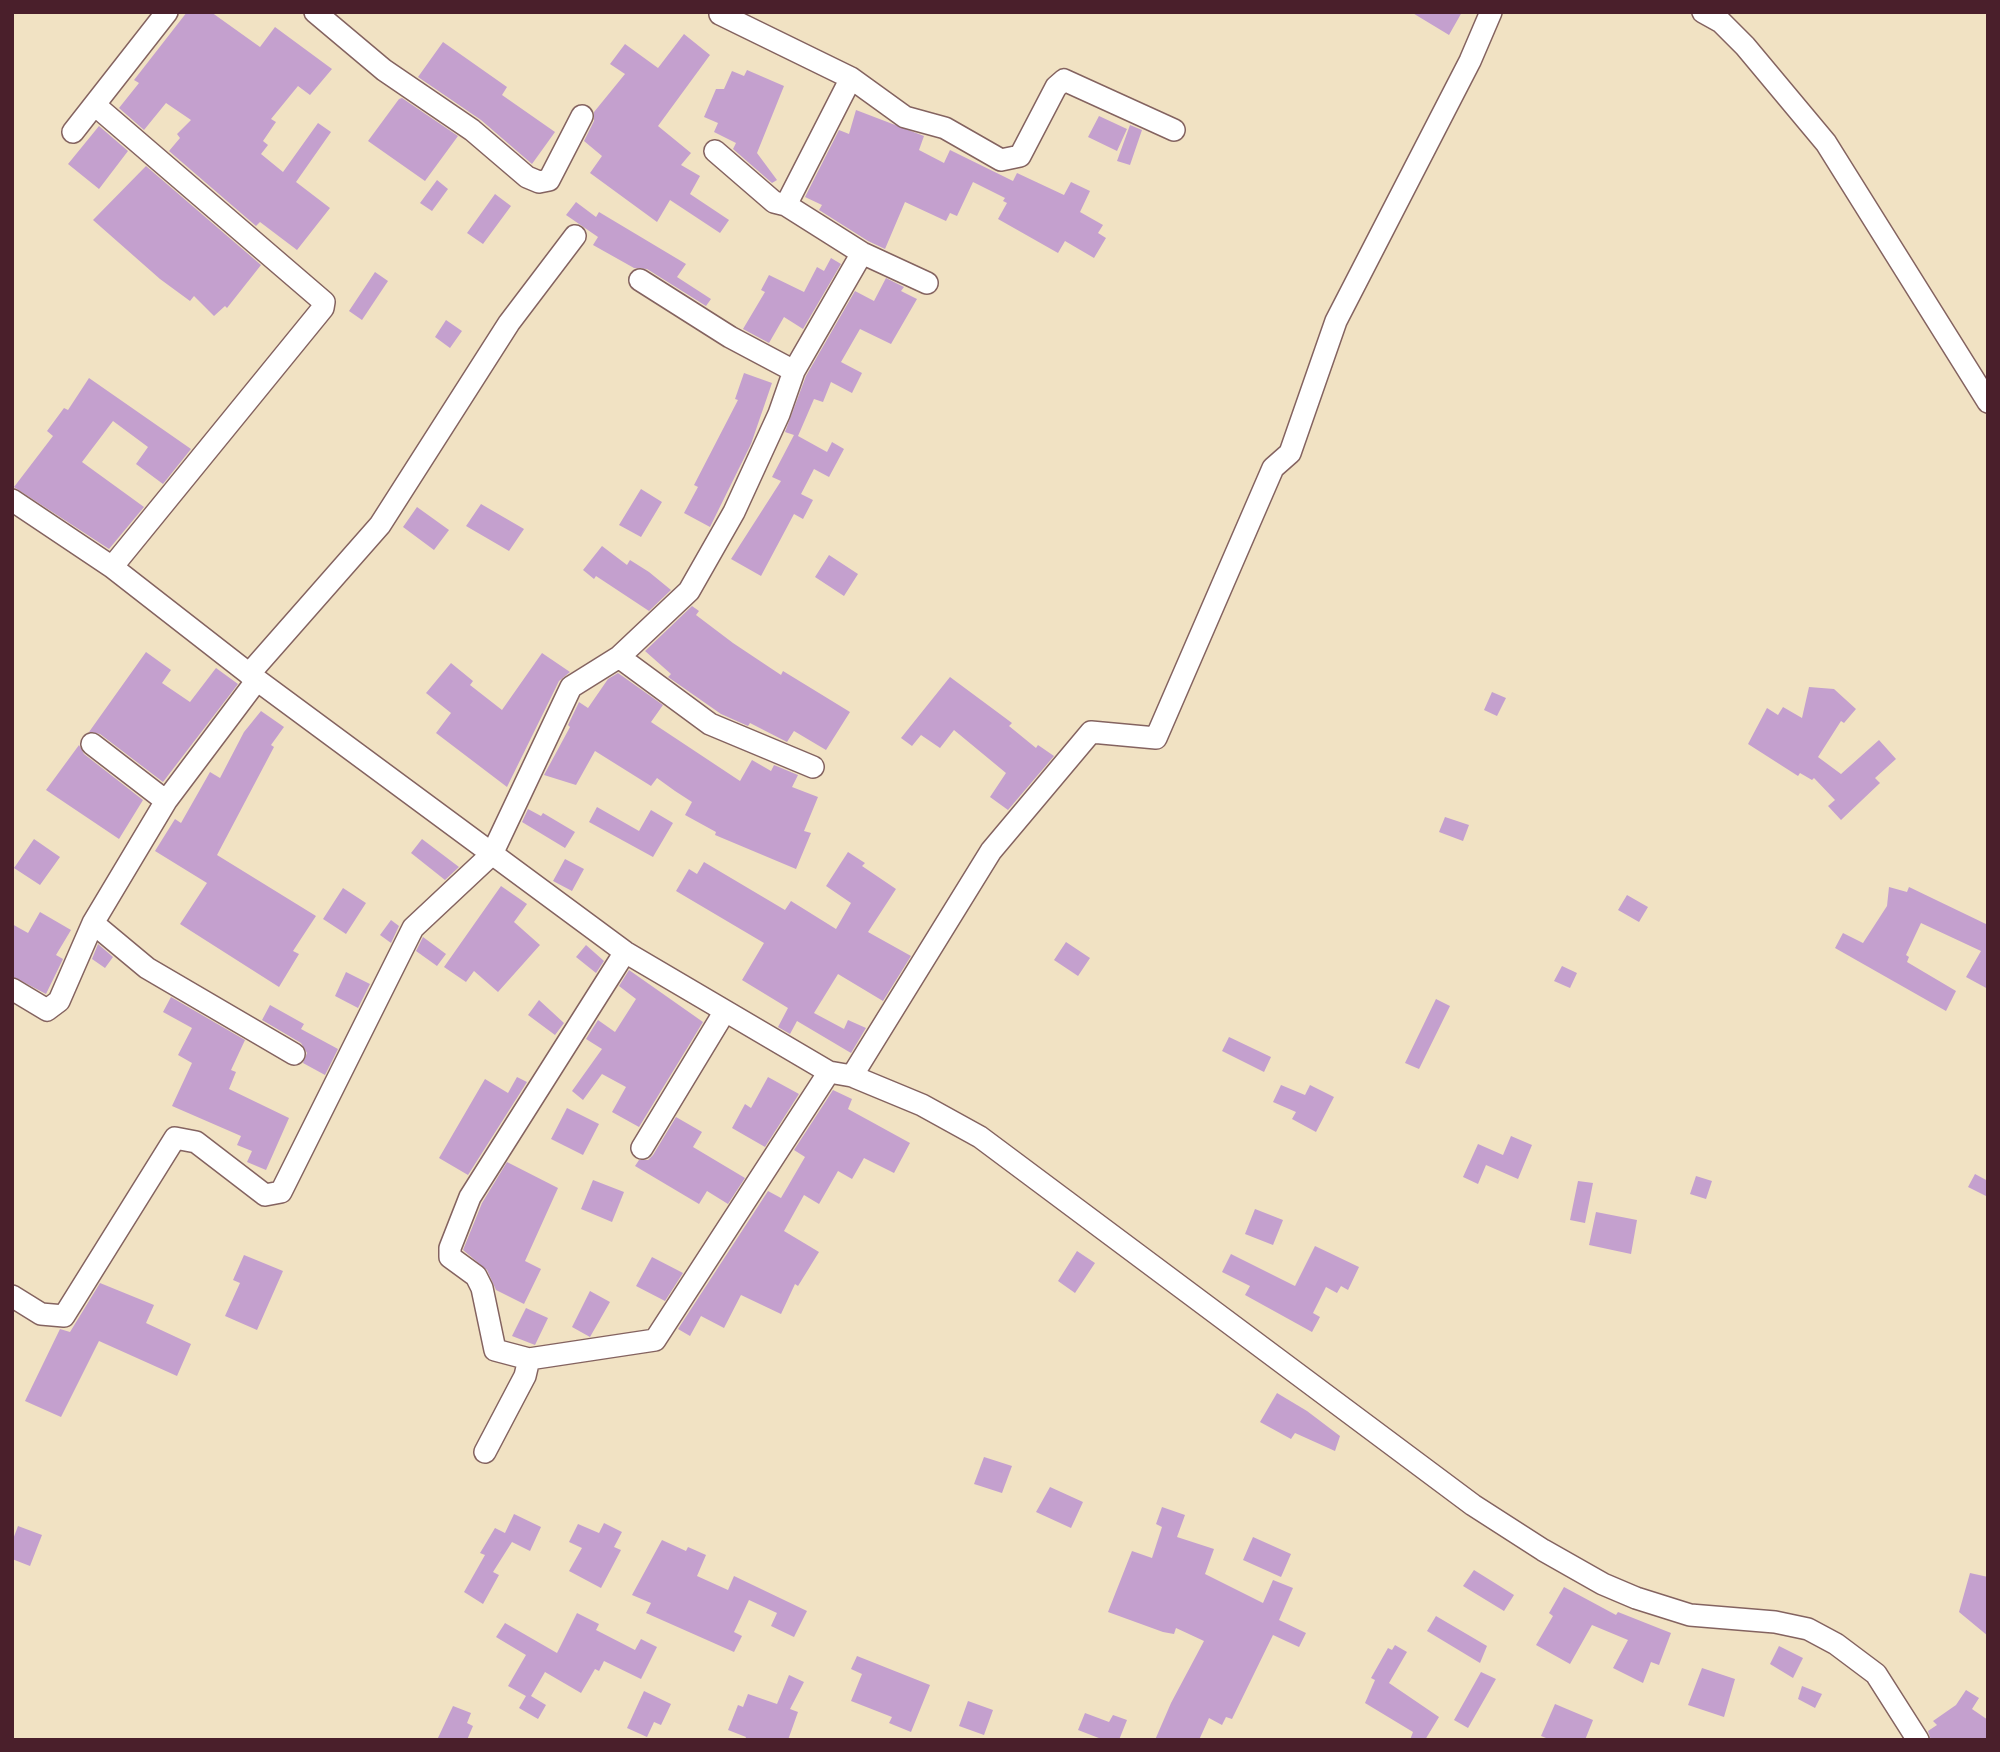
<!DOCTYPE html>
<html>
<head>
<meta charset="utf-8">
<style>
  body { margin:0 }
  #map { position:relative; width:2000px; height:1752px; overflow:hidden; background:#f1e2c3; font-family:Caveat,sans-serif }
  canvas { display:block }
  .frame { position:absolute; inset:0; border:14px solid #4a1f2b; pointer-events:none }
</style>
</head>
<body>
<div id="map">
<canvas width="2000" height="1752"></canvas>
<div class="frame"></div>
</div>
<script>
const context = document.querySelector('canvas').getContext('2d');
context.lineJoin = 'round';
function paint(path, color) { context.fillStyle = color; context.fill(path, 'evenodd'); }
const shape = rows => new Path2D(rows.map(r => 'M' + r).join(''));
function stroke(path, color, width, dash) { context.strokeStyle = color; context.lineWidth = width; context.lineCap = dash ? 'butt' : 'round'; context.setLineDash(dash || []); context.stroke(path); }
paint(shape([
  [187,12,211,12,260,47,275,27,332,69,310,95,298,86,271,119,276,122,263,141,268,145,261,154,283,172,318,123,331,132,296,182,330,208,297,250,260,222,256,226,169,151,180,138,177,134,191,120,166,103,144,130,119,108,139,83,134,80],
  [1411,12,1462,12,1449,35],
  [684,34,710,55,658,126,691,153,681,165,700,176,690,194,729,220,720,233,670,200,657,222,590,173,602,156,584,141,594,121,594,112,625,74,610,64,625,44,658,68],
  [443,42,507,87,502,95,555,132,532,164,481,120,418,77],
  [747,70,784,86,757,153,777,180,772,183,733,149,736,143,714,132,718,123,704,117,716,89,724,89,732,71,744,76],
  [402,98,458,136,425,181,368,141,399,99],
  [856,110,924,136,919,150,944,163,950,150,1013,181,1017,173,1064,195,1071,182,1090,191,1080,212,1103,225,1098,233,1106,238,1094,258,1065,241,1058,253,998,219,1007,203,1003,201,1005,198,973,182,957,216,950,213,946,221,905,202,885,249,868,241,819,210,822,205,805,197,839,130,849,134],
  [1099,116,1127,129,1117,151,1088,137],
  [1130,125,1142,130,1130,165,1117,161],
  [99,126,128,151,99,189,68,164],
  [146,166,261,265,227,308,225,306,214,316,194,296,190,301,160,279,93,220],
  [437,180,448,189,432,211,420,203],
  [495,194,511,206,483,244,467,233],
  [576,202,596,217,599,212,686,264,677,277,711,299,706,306,647,269,634,268,593,245,598,237,566,215],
  [831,258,841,264,803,329,784,317,769,343,743,329,765,292,761,290,769,275,804,292,817,267,824,271],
  [375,272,388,281,362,320,349,311],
  [886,278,904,287,901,291,917,299,891,344,860,329,841,362,862,373,852,393,831,382,823,402,814,399,798,436,827,452,832,442,844,449,829,477,814,469,801,494,813,500,803,519,794,514,761,576,731,559,781,481,772,477,794,435,785,432,806,376,855,291,874,301],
  [446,320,462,331,450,348,435,337],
  [744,373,772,383,751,444,710,527,684,513,698,487,694,485,738,400,735,399],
  [89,378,191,449,163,484,136,464,148,447,113,421,82,462,144,507,109,549,14,487,53,436,47,431,64,408,68,410],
  [641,489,662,502,641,537,619,525],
  [481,504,524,529,509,551,466,526],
  [417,507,449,530,434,550,403,527],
  [602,546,627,565,630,560,649,572,671,590,649,611,596,576,594,579,583,570],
  [829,555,858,574,844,596,815,577],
  [692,606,699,611,696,615,733,643,781,675,783,671,850,712,826,750,794,731,787,742,750,723,748,726,721,714,668,677,671,674,645,651],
  [146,652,171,670,162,683,190,702,216,668,238,684,163,782,100,734,89,732],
  [542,653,570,672,559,681,507,787,436,733,451,713,426,693,451,663,473,681,470,685,502,710],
  [618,673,663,705,651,722,740,781,752,760,771,771,774,765,798,775,792,787,818,797,804,831,811,833,796,869,715,835,716,832,685,815,692,802,675,791,657,778,651,786,595,751,576,785,544,775,570,727,568,725,579,702,588,708,608,679],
  [950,677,1012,723,1009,726,1036,748,1038,745,1054,756,1008,810,990,797,1006,773,954,730,940,748,921,735,912,746,901,738],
  [1809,687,1834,689,1856,709,1844,723,1841,721,1818,757,1841,774,1879,740,1896,759,1875,778,1880,783,1841,820,1828,806,1835,800,1814,778,1812,780,1800,773,1798,776,1748,744,1767,708,1778,715,1783,707,1802,718],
  [1492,692,1506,698,1497,716,1484,710],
  [261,711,284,727,271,745,274,747,217,855,316,916,293,951,299,954,279,987,180,924,207,883,155,851,175,819,181,823,210,772,220,778,244,732],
  [79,745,84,754,143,800,119,839,46,790],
  [597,807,639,831,651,810,673,823,653,857,589,822],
  [528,809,541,816,543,813,575,832,565,848,522,822],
  [1445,817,1469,825,1463,841,1439,832],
  [34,839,60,857,40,885,14,868],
  [422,839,459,867,445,880,411,853],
  [848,852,865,863,862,866,896,889,868,932,911,956,883,1001,838,974,814,1013,844,1029,848,1020,866,1028,851,1053,797,1021,790,1034,778,1027,788,1008,742,980,764,943,676,891,689,869,697,874,704,862,785,910,791,901,836,929,851,903,826,886],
  [565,859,584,869,572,891,553,881],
  [501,886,527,904,514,922,540,945,498,992,474,971,466,982,444,967],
  [1889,887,1907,892,1909,887,1988,925,1988,989,1966,977,1981,951,1921,923,1906,955,1909,957,1907,962,1956,991,1946,1011,1835,948,1843,933,1863,943,1887,906],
  [343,888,366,903,346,934,323,919],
  [1627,895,1648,907,1639,922,1618,910],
  [40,912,71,930,56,955,63,959,46,994,12,976,12,924,28,933],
  [391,920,399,926,391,943,380,935],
  [423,937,446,954,437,966,416,951],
  [1066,942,1090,958,1078,976,1054,960],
  [98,944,113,957,105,968,92,959],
  [586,945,604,961,596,973,576,957],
  [1562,966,1577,973,1570,988,1554,981],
  [629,970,703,1022,639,1127,612,1112,626,1087,602,1074,583,1100,572,1091,602,1049,586,1039,598,1020,615,1032,636,999,619,986],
  [346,972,370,984,358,1008,335,996],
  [171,997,245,1040,231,1070,236,1072,229,1089,289,1118,266,1170,247,1162,252,1151,237,1145,241,1136,172,1106,192,1063,178,1055,192,1028,163,1012],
  [1436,999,1450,1006,1419,1069,1405,1063],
  [539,1000,564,1023,555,1035,528,1015],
  [270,1005,304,1024,301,1029,338,1049,325,1075,303,1063,307,1053,301,1043,262,1020],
  [1229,1037,1271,1057,1264,1072,1222,1051],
  [517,1077,527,1082,468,1175,439,1158,485,1079,508,1093],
  [768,1077,799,1094,765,1147,732,1128,745,1104,751,1108],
  [1281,1085,1305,1095,1310,1085,1334,1097,1316,1132,1292,1119,1296,1112,1273,1102],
  [833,1090,852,1099,848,1109,910,1143,894,1173,864,1158,852,1179,838,1171,819,1204,804,1195,784,1231,819,1252,798,1286,795,1284,781,1314,741,1295,724,1328,701,1316,690,1336,678,1329,768,1191,781,1198,805,1157,794,1150],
  [567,1108,599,1124,583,1155,551,1139],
  [676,1117,702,1132,693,1147,745,1178,728,1204,707,1191,699,1204,635,1166,639,1160,648,1160,653,1155],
  [1511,1136,1532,1145,1518,1179,1486,1165,1478,1184,1463,1177,1478,1144,1503,1155],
  [507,1162,558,1188,525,1261,541,1269,524,1304,496,1290,487,1270,463,1250,482,1203],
  [1975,1174,1988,1181,1988,1197,1968,1187],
  [1696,1176,1712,1181,1706,1199,1690,1194],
  [593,1180,624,1192,612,1222,581,1209],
  [1578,1181,1593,1183,1585,1223,1570,1220],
  [1255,1209,1283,1220,1273,1245,1245,1234],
  [1596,1212,1637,1220,1631,1254,1589,1245],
  [1315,1246,1359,1267,1348,1290,1341,1286,1337,1293,1326,1287,1313,1313,1320,1317,1312,1332,1245,1295,1250,1286,1222,1272,1231,1254,1295,1286],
  [1077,1251,1095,1263,1075,1293,1058,1281],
  [244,1255,283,1271,257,1330,225,1316,240,1283,233,1280],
  [652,1257,683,1273,665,1301,636,1286],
  [100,1283,154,1305,146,1323,191,1344,177,1376,99,1341,61,1417,25,1401,60,1329,70,1332],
  [590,1291,610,1302,590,1337,572,1327],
  [526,1308,548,1318,535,1345,512,1336],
  [1277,1393,1307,1411,1340,1436,1335,1451,1295,1433,1291,1439,1260,1422],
  [984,1457,1012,1466,1002,1493,974,1484],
  [1050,1487,1083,1502,1071,1528,1036,1512],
  [1162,1507,1185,1515,1177,1537,1214,1549,1205,1574,1263,1603,1273,1580,1293,1588,1279,1620,1306,1633,1299,1647,1273,1635,1232,1719,1226,1717,1222,1725,1209,1718,1199,1740,1155,1740,1171,1703,1204,1641,1176,1628,1174,1634,1163,1632,1108,1612,1132,1551,1152,1558,1162,1527,1156,1524],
  [514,1514,541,1527,530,1551,512,1542,493,1572,499,1575,483,1604,464,1592,485,1555,480,1553,495,1528,505,1533],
  [604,1523,622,1532,614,1547,621,1550,601,1588,569,1571,582,1548,569,1542,578,1524,599,1533],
  [18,1526,42,1535,30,1566,12,1559,12,1542],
  [1253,1537,1291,1554,1281,1577,1243,1560],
  [662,1540,686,1551,688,1547,706,1555,697,1576,728,1590,734,1576,807,1611,794,1637,771,1626,777,1613,749,1600,734,1632,742,1636,734,1652,646,1613,651,1603,632,1595],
  [1474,1570,1514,1595,1504,1611,1463,1586],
  [1970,1573,1988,1577,1988,1636,1959,1612],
  [1564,1587,1616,1615,1618,1612,1671,1633,1659,1665,1651,1662,1643,1683,1613,1668,1628,1640,1592,1625,1570,1664,1536,1645,1553,1616,1549,1613],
  [577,1613,599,1624,596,1630,635,1650,641,1639,657,1647,641,1679,604,1661,599,1671,595,1669,581,1693,545,1672,531,1696,546,1705,538,1719,519,1708,526,1696,508,1686,526,1655,496,1637,505,1623,557,1653],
  [1436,1616,1487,1646,1480,1663,1427,1631],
  [1395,1645,1407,1652,1389,1683,1439,1717,1425,1740,1410,1740,1413,1732,1365,1703,1375,1680,1371,1678,1388,1648,1392,1650],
  [1779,1646,1803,1658,1793,1678,1770,1664],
  [857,1656,930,1685,911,1732,889,1723,892,1717,851,1701,862,1674,851,1669],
  [1702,1668,1735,1679,1724,1717,1688,1705],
  [1481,1672,1496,1679,1468,1728,1454,1720],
  [789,1675,804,1682,790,1709,798,1712,788,1740,745,1740,746,1737,728,1730,738,1705,743,1707,748,1694,777,1704],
  [1802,1686,1822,1694,1815,1708,1798,1699],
  [1966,1690,1979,1698,1972,1709,1988,1720,1988,1740,1931,1740,1928,1731,1937,1725,1933,1721,1956,1705],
  [644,1691,671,1704,661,1725,654,1722,647,1737,627,1728],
  [968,1701,993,1710,984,1735,959,1726],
  [1555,1704,1593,1720,1585,1740,1551,1740,1541,1736],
  [453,1706,471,1713,467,1723,473,1726,467,1740,437,1740],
  [1085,1713,1109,1722,1113,1715,1127,1720,1119,1740,1104,1740,1078,1730]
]), '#c4a0ce');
const minor = shape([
  [315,12,384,70,472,130,527,177,539,182,549,180,582,116],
  [1703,12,1721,22,1745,46,1826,143,1988,402],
  [720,14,851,78,905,117,945,128,1001,160,1020,156,1056,87,1064,80,1174,130],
  [96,106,324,302,323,308,112,567],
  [73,132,167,12],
  [715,151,774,202,786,205,862,253,927,283],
  [786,205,851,78],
  [640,280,730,337,794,371],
  [12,500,112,567,257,680,625,952,829,1072,852,1076,922,1105,980,1137,1473,1505,1543,1550,1603,1584,1636,1598,1690,1615,1775,1622,1808,1629,1836,1644,1876,1674,1918,1740],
  [619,657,710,724,813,767],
  [249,674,380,525,509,323,575,236],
  [92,744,166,801],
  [93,923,147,968,294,1054],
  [12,989,47,1010,59,1001,93,923,166,801,257,680],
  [852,1076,991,851,1091,732,1156,738,1273,468,1290,453,1336,321,1470,61,1491,12],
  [642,1148,725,1011],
  [12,1296,41,1314,64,1316,175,1138,196,1142,265,1195,281,1192,413,928,492,854,571,687,619,657,689,591,734,512,779,414,794,371,862,253],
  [529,1359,495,1350,482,1288,476,1276,450,1257,450,1248,470,1197,625,952],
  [485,1452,525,1376,529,1359,655,1340,829,1072]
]);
stroke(minor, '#846360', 24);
stroke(minor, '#fff', 21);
</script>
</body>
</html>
